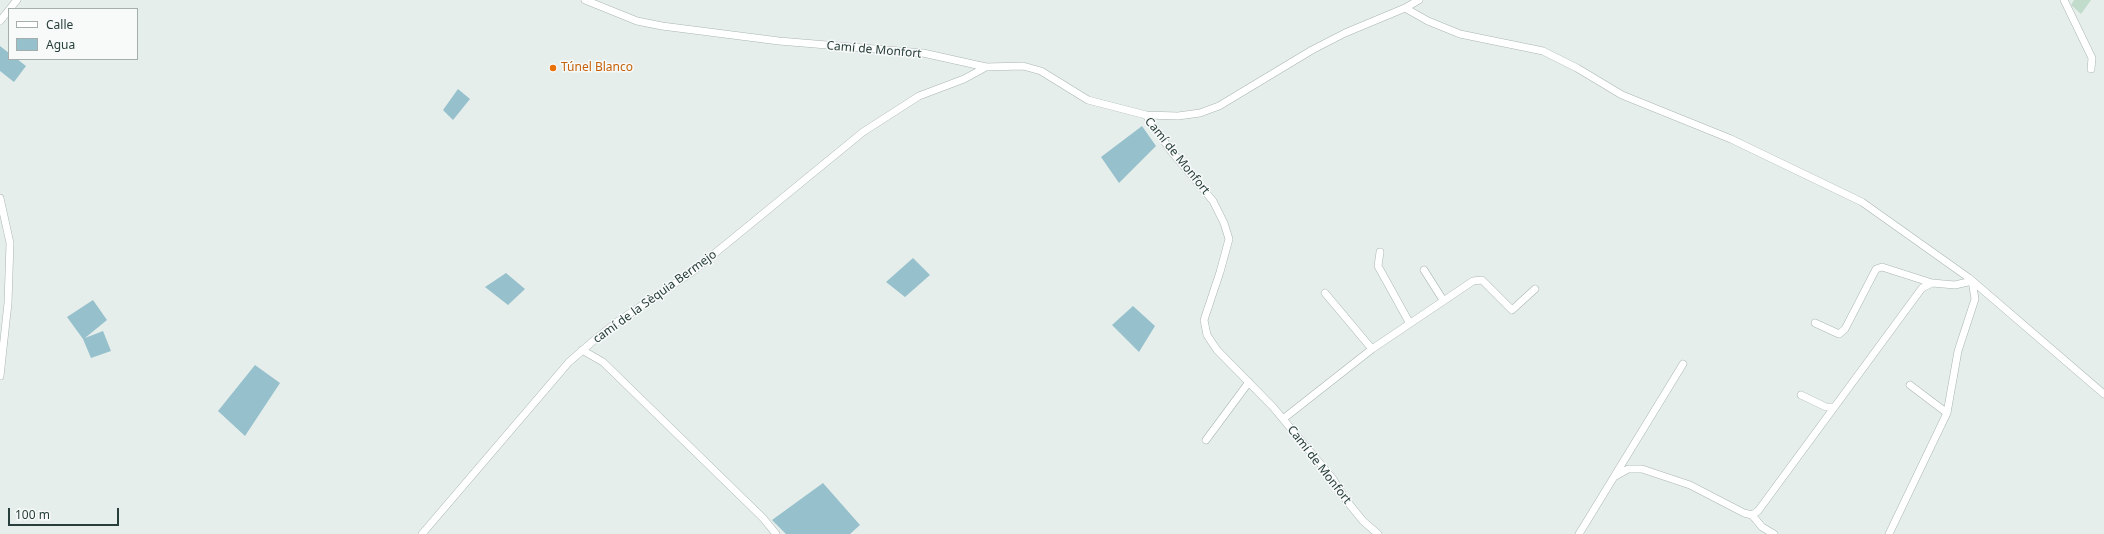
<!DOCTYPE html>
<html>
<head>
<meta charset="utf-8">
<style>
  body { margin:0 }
  #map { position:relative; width:2104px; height:534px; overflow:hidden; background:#e6eeeb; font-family:"Noto Sans",sans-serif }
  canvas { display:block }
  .legend { position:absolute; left:8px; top:8px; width:130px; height:52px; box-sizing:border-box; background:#f7faf9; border:1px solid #a4afad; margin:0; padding:5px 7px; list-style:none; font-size:12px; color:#273e3a }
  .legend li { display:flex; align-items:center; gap:8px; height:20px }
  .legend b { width:20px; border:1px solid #a4afad }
  .scale { position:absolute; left:8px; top:508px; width:111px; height:18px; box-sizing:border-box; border:2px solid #273e3a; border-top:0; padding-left:5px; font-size:12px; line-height:14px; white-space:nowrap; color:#273e3a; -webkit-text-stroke:3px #f7faf9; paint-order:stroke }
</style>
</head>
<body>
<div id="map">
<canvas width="2104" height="534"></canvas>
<ul class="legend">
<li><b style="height:5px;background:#fff"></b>Calle</li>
<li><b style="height:11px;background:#95c0cc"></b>Agua</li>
</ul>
<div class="scale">100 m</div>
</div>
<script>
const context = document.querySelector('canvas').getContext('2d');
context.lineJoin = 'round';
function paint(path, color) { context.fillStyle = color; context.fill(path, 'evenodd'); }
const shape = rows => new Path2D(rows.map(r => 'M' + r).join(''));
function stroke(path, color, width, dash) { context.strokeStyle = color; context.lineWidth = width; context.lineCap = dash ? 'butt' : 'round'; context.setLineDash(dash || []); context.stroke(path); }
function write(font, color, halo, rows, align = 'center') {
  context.font = font + ' "Noto Sans",sans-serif'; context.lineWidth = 3; context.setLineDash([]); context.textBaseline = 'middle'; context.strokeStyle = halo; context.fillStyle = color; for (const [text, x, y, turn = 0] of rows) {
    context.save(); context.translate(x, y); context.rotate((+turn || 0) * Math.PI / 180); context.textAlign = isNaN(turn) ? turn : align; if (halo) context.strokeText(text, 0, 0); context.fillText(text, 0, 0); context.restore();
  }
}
paint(shape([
  [2074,0,2091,0,2081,14,2071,5]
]), '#c2dccb');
paint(shape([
  [0,46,9,53,9,59,17,59,26,66,14,82,0,71],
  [458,89,470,99,453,120,443,110],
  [1142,126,1156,146,1119,183,1101,157],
  [913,258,930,275,905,297,886,282],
  [506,273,525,289,508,305,485,287],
  [93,300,107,320,85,338,103,331,111,351,91,358,83,339,67,317],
  [1133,306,1155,326,1139,352,1112,325],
  [255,365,280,383,245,436,218,411],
  [823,483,860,525,850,534,786,534,772,520]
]), '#95c0cc');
const street = shape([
  [585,0,637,21,662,26,779,41,923,53,986,67,1023,66,1041,71,1088,100,1146,115,1178,116,1200,113,1219,106,1312,50,1345,33,1405,8,1419,0],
  [2064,0,2092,58,2091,69],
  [1405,8,1428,21,1460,34,1543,51,1577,68,1622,95,1731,139,1862,202,1969,278,2104,394],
  [0,21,17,0],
  [1146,115,1171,151,1213,201,1224,223,1229,239,1220,272,1204,320,1207,335,1217,350,1273,407,1333,479,1346,500,1363,521,1378,534],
  [0,198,10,243,8,303,0,376],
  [1380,252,1378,266,1409,322],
  [1424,270,1443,300],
  [1325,293,1372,349],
  [1815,323,1839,334,1845,329,1876,269,1882,267,1932,283],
  [582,350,603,362,763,518,776,534],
  [1910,385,1947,413],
  [1801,395,1826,407,1834,407],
  [1283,419,1372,349,1473,281,1482,280,1512,310,1535,289],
  [1206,440,1249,382],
  [1614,477,1628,469,1642,469,1690,485,1744,513,1752,515,1758,511,1922,288,1932,283,1955,285,1972,281,1975,299,1958,351,1947,413,1889,534],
  [1752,515,1762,527,1774,534],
  [422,534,569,362,592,342,617,322,692,272,863,132,919,96,964,79,986,67],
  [1579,534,1683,364]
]);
stroke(street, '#a9b6b2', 8);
stroke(street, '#fff', 7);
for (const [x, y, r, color] of [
  [553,68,4,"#e8710a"]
]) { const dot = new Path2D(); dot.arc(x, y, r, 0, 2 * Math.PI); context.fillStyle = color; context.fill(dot); stroke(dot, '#f7faf9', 1.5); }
write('12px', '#273e3a', '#f7faf9', [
  ["Camí de Monfort",874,50,5],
  ["Camí de Monfort",1177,156,51],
  ["camí de la Sèquia Bermejo",655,297,-36],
  ["Camí de Monfort",1319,465,52]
]);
write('12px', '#c56008', '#f7faf9', [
  ["Túnel Blanco",561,68]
], 'left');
</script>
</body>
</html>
